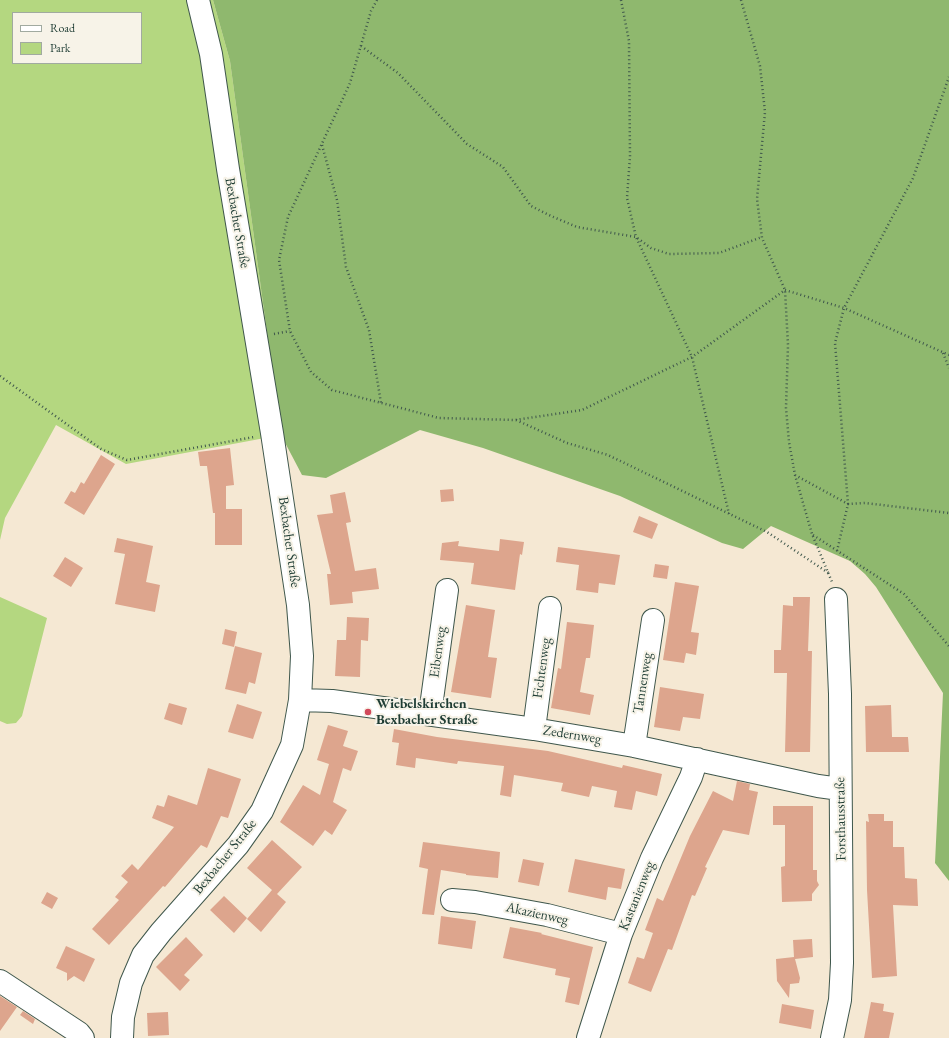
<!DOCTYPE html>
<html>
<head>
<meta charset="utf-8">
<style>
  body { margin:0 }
  #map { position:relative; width:949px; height:1038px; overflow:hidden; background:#f5e8d3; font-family:"EB Garamond",serif }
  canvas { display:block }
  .legend { position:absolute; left:12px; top:12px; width:130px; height:52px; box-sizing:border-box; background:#f7f3e8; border:1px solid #a1aaa0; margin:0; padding:5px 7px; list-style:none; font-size:12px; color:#1f3d34 }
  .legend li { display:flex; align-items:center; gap:8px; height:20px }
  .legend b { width:20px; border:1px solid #a1aaa0 }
</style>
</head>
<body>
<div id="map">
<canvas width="949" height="1038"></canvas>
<ul class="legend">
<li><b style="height:5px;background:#fff"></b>Road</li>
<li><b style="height:11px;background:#b4d780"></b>Park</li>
</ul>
</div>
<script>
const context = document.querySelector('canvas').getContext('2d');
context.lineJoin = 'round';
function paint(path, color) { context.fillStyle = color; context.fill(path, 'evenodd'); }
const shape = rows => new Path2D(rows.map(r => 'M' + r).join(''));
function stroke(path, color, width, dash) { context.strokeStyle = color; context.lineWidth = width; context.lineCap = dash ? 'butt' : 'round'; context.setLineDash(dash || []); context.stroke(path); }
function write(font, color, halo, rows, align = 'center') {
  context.font = font + ' "EB Garamond",serif'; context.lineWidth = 4; context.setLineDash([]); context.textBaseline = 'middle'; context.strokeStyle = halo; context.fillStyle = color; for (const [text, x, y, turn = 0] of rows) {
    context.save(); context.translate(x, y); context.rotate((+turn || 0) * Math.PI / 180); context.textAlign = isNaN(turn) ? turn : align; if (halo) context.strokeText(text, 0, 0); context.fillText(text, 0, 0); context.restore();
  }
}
paint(shape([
  [0,0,213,0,230,61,281,435,126,464,56,425,5,518,0,540],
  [13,13,141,13,141,63,13,63],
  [0,597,47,618,22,716,16,723,7,724,0,721]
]), '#b4d780');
paint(shape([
  [213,0,949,0,949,881,935,863,943,693,876,587,865,574,850,561,771,526,743,549,722,543,620,496,483,448,420,430,326,478,302,475,281,435,230,61]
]), '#8fb86e');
paint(shape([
  [230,448,234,485,226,486,226,509,242,509,242,545,215,545,215,513,213,513,207,466,200,466,198,452],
  [101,455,115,464,84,515,64,503,71,491,75,493,81,482,84,484],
  [453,489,454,501,441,502,440,490],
  [345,492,351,522,346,523,355,571,376,568,379,589,352,592,353,603,330,605,327,574,331,574,317,515,333,513,330,495],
  [639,516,658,524,652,539,633,532],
  [117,538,153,546,146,582,160,585,155,612,115,604,125,554,114,552],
  [500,539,524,542,522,555,520,554,515,590,471,584,474,563,440,560,442,543,459,541,458,546,499,551],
  [558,547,620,555,615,585,599,583,598,593,576,590,579,565,556,562],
  [65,557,83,568,71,587,53,576],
  [655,564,669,566,667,579,653,577],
  [675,582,699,586,691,632,699,633,696,655,686,653,684,663,663,660],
  [793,597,810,597,808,651,812,651,810,752,785,752,787,673,774,673,774,650,781,650,783,605,793,606],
  [466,605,495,610,488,657,497,658,491,698,451,692],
  [347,617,369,618,368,641,361,640,360,677,335,676,337,640,346,640],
  [567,622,594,625,590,658,586,658,580,692,594,695,590,715,551,708,558,668,561,669],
  [225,629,237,632,234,647,222,644],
  [235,646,262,653,255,684,249,682,246,694,225,689],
  [660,687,704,694,700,719,683,717,680,731,654,727],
  [169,703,187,708,182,725,164,719],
  [237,704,262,712,253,739,228,732],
  [891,705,892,737,908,737,909,752,866,752,865,706],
  [328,725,348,731,343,746,358,751,351,771,343,768,333,802,347,810,332,835,325,830,313,846,280,822,303,785,320,795,329,764,317,760],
  [394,729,437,737,548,751,622,768,623,765,662,774,657,796,636,791,632,810,614,807,617,791,592,786,589,797,561,791,563,783,514,775,511,797,500,795,504,766,458,761,457,764,416,758,415,768,396,765,399,743,392,742],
  [208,768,241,779,228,818,221,816,207,848,201,845,165,887,163,886,109,945,92,929,119,900,115,897,128,882,121,876,132,864,138,870,174,827,152,818,157,805,164,807,168,795,197,805],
  [737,781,750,784,749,790,758,792,749,835,723,830,705,867,707,868,695,896,692,895,672,950,668,949,651,992,628,983,637,957,644,959,653,933,645,930,657,898,663,901,690,836,713,791,733,801],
  [773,806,813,806,813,870,817,870,817,881,819,885,812,894,812,901,782,902,781,867,785,866,785,825,773,825],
  [868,814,884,814,884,821,893,821,893,847,904,847,905,878,917,879,918,906,893,905,897,976,872,978,867,890,866,821,869,822],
  [272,840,302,867,277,894,286,902,261,932,247,919,272,890,247,868],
  [423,842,500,852,498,878,466,875,466,874,441,870,434,915,422,914,428,869,419,867],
  [523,859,544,863,539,886,518,882],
  [575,859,625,869,621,889,608,887,606,900,568,892],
  [47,892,58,898,52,909,41,903],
  [224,896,247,918,234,933,210,910],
  [441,916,476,921,472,949,438,944],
  [510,927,542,933,541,934,593,947,579,1005,565,1002,570,978,555,975,556,969,503,958],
  [186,937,203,955,184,975,190,980,180,991,156,967],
  [812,939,813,957,795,959,800,978,799,983,790,984,789,998,777,981,776,959,794,957,793,940],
  [66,946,95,959,84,982,74,976,67,981,67,973,56,968],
  [0,996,17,1007,0,1031],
  [871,1002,884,1004,883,1011,894,1013,889,1038,864,1038],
  [782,1004,814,1010,811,1029,779,1023],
  [23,1011,35,1019,33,1024,20,1015],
  [168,1012,169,1035,148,1036,147,1013]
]), '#dda58d');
const minor = shape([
  [300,700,332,701,534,729,634,746,818,786,840,789],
  [430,714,447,590],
  [534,729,550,608],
  [634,746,653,620],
  [452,900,475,902,547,915,621,934],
  [0,981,79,1033,83,1038],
  [122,1038,123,1017,131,983,143,955,161,932,238,845,262,811,292,745,300,700,302,656,298,605,272,433,228,169,211,54,198,0],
  [588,1038,621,934,652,858,691,777,697,759],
  [832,1038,840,1000,842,963,840,694,836,599]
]);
stroke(minor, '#3f574c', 24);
stroke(shape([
  [377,0,371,11,350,83,288,217,279,260,290,331,311,372,332,390,439,418,515,420,582,410,692,357,785,290],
  [621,0,629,41,630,156,627,198,636,237,692,357,729,514],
  [741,0,760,66,765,112,757,199,762,238,785,290,788,345,786,408,789,442,795,475,812,534,832,582],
  [361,46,398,73,467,144,503,167,531,206,551,216,577,227,636,237,651,248,669,254,719,253,762,237],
  [322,145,337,200,346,267,369,330,381,403],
  [785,290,844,308,949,355],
  [274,334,290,331],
  [943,353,949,368],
  [0,376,101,449,127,460,254,437],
  [516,420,567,443,608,455,767,532,830,574],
  [795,475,848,504,835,343,844,308,913,178,949,77],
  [813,535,904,594,949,646],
  [837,551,848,504,865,503,949,513]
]), '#3f574c', 2.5, [1, 3]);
stroke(minor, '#fff', 22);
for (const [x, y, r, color] of [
  [368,712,4,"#d1495b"]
]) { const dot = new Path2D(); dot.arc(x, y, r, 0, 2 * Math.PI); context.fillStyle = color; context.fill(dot); stroke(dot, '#f7f3e8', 1.5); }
write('14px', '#1f3d34', '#f7f3e8', [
  ["Bexbacher Straße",237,223,80],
  ["Bexbacher Straße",289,542,82],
  ["Eibenweg",438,652,-82],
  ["Fichtenweg",542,668,-82],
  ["Tannenweg",643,683,-81],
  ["Zedernweg",572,735,9],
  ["Forsthausstraße",841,819,-91],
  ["Bexbacher Straße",225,857,-51],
  ["Kastanienweg",637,896,-68],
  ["Akazienweg",537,914,12]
]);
write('bold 14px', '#1f3d34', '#f7f3e8', [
  ["Wiebelskirchen",376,704],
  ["Bexbacher Straße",376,720]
], 'left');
</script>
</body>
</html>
